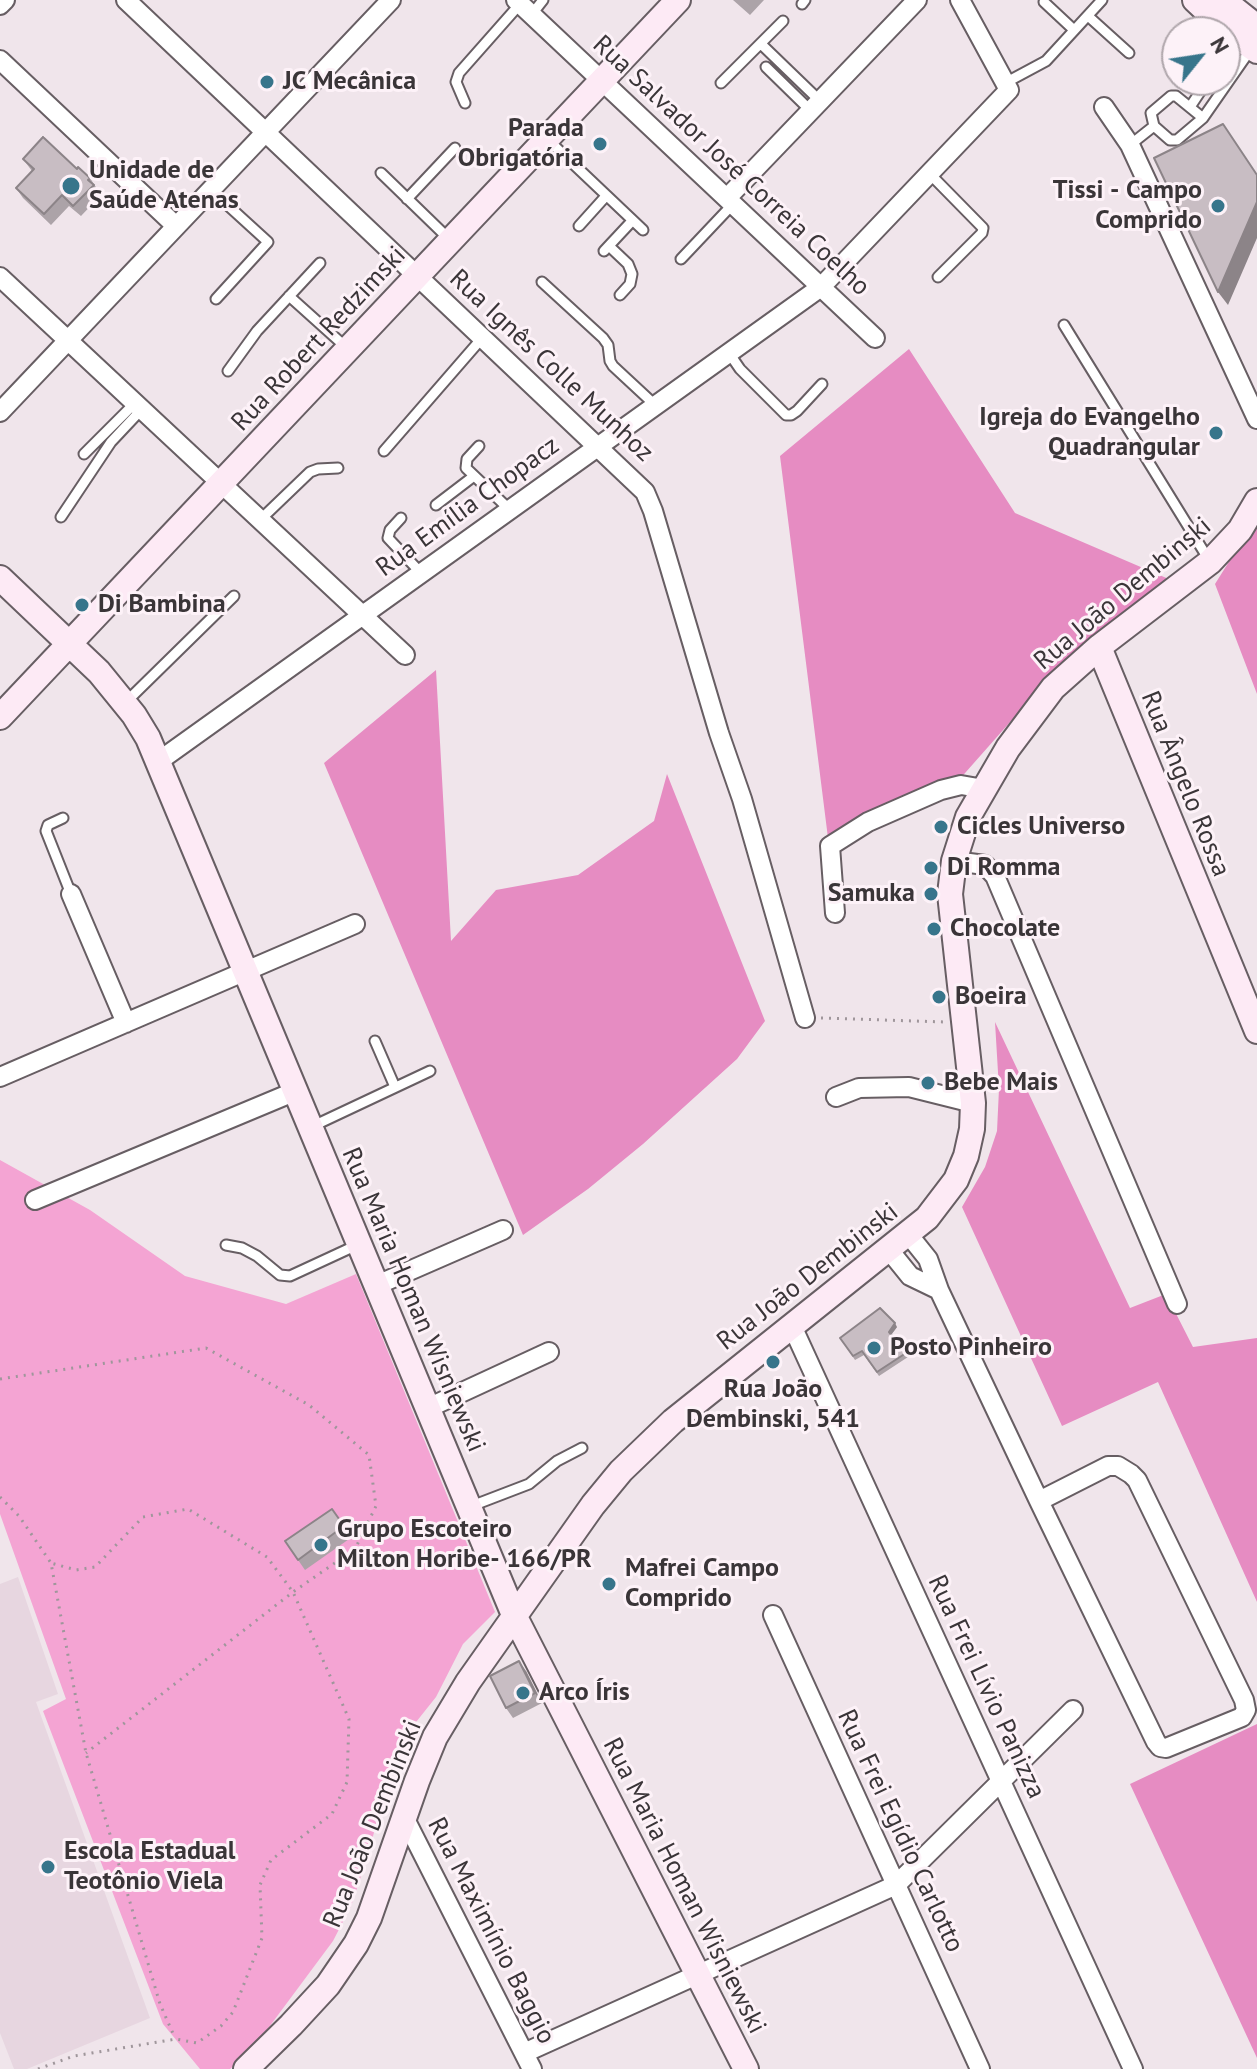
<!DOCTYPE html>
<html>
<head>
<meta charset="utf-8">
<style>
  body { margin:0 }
  #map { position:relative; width:1257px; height:2069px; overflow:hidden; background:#f0e5eb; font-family:"PT Sans",sans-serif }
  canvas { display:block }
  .north { position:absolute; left:1161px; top:16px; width:80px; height:80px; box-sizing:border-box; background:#fdf2f8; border:2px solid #afa6ab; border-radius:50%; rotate:60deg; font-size:22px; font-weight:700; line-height:32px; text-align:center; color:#3a3538 }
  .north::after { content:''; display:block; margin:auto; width:28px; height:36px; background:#37758b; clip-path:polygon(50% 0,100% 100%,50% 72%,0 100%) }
</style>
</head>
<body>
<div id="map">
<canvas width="1257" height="2069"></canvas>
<div class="north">N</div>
</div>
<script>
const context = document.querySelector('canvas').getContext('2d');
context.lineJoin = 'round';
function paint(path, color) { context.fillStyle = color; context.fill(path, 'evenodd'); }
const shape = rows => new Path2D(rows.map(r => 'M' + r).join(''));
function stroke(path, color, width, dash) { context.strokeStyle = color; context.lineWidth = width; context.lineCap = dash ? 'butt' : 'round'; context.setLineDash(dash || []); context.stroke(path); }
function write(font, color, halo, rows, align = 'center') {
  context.font = font + ' "PT Sans",sans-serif'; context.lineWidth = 6; context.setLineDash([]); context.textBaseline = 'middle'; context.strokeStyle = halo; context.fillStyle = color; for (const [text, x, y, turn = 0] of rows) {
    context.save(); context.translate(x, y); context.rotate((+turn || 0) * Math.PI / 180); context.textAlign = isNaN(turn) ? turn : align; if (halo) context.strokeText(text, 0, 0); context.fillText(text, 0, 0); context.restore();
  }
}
paint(shape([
  [18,1577,58,1694,36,1702,150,2018,27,2069,14,2069,0,2033,0,1584]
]), '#e7d6e0');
paint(shape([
  [0,1160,90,1210,185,1276,286,1304,356,1274,495,1612,463,1644,436,1697,397,1746,368,1855,351,1906,333,1941,252,2050,230,2069,200,2069,163,2024,43,1711,66,1699,0,1514]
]), '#f4a4d3');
paint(shape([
  [909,349,1015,513,1171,580,1053,678,1011,721,958,781,828,838,780,456],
  [1257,517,1257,694,1215,584],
  [436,670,451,941,496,890,578,875,654,821,667,774,765,1021,737,1059,643,1144,588,1189,523,1235,324,763],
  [995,1022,1130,1308,1166,1294,1193,1347,1257,1338,1257,1602,1158,1382,1062,1426,962,1207,985,1167,997,1131,999,1089],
  [1257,1724,1257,2058,1130,1784]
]), '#e68cc2');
const lane = shape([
  [1044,2,1074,30],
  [802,4,805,0],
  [532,14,543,0],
  [1088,16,1129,53],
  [761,44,820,101],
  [1225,56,1237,38],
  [766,67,811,111],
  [721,83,783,21],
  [1005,83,1046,61,1102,0],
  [465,103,456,82,459,73,520,4],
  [1190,107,1208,80],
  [1203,118,1176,96,1171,96,1151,113,1154,126,1170,140,1177,140,1203,118,1251,49],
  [547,139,643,230],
  [1130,145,1154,126],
  [381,173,448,238],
  [929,173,983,228,982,233,938,277],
  [211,190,268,242,216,299],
  [407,199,455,148],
  [579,226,606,196],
  [609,246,628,264,632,274,630,284,620,295],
  [604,251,632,221],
  [681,259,733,204],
  [542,282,603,338,608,345,610,361,613,366,655,405],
  [289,296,348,349],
  [1064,325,1209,560],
  [729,353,740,369,786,415,791,415,797,411,822,384],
  [228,371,257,331,320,263],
  [479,446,467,459,466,468,510,510],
  [384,451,483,337],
  [84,454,135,403],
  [436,505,474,476],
  [61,517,111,442,142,409],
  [401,518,390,530,388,538,421,573],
  [260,520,310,472,318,469,338,468],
  [127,701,234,596],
  [63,818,48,825,46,831,71,894],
  [375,1041,395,1087],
  [311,1127,430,1071],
  [226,1245,242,1248,257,1256,280,1275,290,1276,357,1245],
  [469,1507,529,1484,557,1461,582,1448]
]);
const street = shape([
  [126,0,645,492,653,511,719,733,742,799,805,1018],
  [516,0,875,338],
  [0,5,5,0],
  [0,60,176,226],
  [1104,107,1130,145,1257,419],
  [727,198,917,0],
  [0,277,405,655],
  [0,412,391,0],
  [159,761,821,287,1009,90,960,0],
  [954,861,985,865,995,876,1177,1304],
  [71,894,126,1023],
  [835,913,830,846,868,822,941,790,961,785,984,789],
  [0,1077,355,924],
  [836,1097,859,1088,909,1087,973,1103],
  [35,1200,296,1091],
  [908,1234,928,1259,939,1290,1039,1501,1156,1742,1160,1747,1166,1748,1242,1717,1246,1710,1244,1700,1137,1480,1131,1474,1118,1466,1108,1466,1039,1501],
  [889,1250,910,1276,939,1290],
  [377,1285,503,1230],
  [792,1326,1133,2069],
  [428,1408,549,1352],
  [773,1615,980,2069],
  [404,1817,532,2069],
  [524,2053,896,1885,1073,1710]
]);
const secondary = shape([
  [1195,0,1227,30,1257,51],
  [1223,0,1257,27],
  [0,578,99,672,134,715,148,738,514,1615,746,2069],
  [1099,647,1257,1031],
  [0,717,678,0],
  [246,2069,291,2025,328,1985,356,1944,369,1918,417,1781,435,1737,468,1682,593,1505,621,1471,673,1421,927,1218,956,1180,966,1156,972,1129,973,1103,950,894,954,861,968,817,1008,748,1053,688,1099,647,1210,562,1240,530,1257,501]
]);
stroke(lane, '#675e63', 13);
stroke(street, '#675e63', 22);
stroke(secondary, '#675e63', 28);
stroke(shape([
  [821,1018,945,1022],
  [0,1379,206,1348,309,1405,369,1455,376,1506,355,1549,293,1592,86,1753],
  [0,1497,19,1516,51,1563,86,1753,160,2004,175,2038],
  [38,2069,74,2056,176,2039,197,2043,221,2026,233,2012,262,1938,260,1885,271,1860,332,1814,347,1782,349,1719,293,1592,267,1557,188,1509,143,1517,95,1567,76,1570,51,1563]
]), '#9f969b', 3, [2, 6]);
stroke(lane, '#fff', 9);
stroke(street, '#fff', 18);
stroke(secondary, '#fdeaf5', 24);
paint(shape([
  [733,0,764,0,750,15],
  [23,159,77,169,90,178,101,195,81,216,69,206,51,225,23,198,16,188,32,171],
  [897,1327,891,1335,908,1357,879,1376,864,1355,855,1360,840,1338],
  [332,1509,352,1537,305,1570,285,1541],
  [526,1671,542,1703,513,1718,506,1708]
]), '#aca3a8');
paint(shape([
  [1257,202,1257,238,1228,305,1218,292],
  [895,1323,897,1327,891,1335,889,1332],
  [519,1661,526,1671,542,1703,535,1693]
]), '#8c8488');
const building = shape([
  [1223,124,1257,175,1257,202,1218,292,1154,158,1223,124],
  [43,137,77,169,78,167,90,178,88,180,94,185,73,206,62,195,44,214,16,188,34,169,23,159,43,137],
  [880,1308,895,1323,889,1332,906,1353,877,1372,862,1351,853,1356,840,1338,880,1308],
  [332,1509,344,1526,298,1560,285,1541,332,1509],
  [519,1661,535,1693,506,1708,490,1676,519,1661]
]);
paint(building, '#c8bdc3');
stroke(building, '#8c8488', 2);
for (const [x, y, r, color] of [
  [267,82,8,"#37758b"],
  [600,144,8,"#37758b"],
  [71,186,10,"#37758b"],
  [1218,206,8,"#37758b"],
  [1216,433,8,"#37758b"],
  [82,605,8,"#37758b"],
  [941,827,8,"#37758b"],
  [931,868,8,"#37758b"],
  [931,894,8,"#37758b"],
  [934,929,8,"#37758b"],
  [939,997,8,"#37758b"],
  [928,1083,8,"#37758b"],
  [874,1348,8,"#37758b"],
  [773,1362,8,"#37758b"],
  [321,1545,8,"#37758b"],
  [609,1584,8,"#37758b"],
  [523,1693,8,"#37758b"],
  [48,1867,8,"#37758b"]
]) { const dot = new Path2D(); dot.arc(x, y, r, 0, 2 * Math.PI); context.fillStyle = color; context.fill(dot); stroke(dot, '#fdf2f8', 3); }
write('bold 26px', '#3a3538', '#fdf2f8', [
  ["JC Mecânica",283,82],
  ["Parada",584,129,"right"],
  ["Obrigatória",584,159,"right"],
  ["Unidade de",89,171],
  ["Saúde Atenas",89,201],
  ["Tissi - Campo",1202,191,"right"],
  ["Comprido",1202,221,"right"],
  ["Igreja do Evangelho",1200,418,"right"],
  ["Quadrangular",1200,448,"right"],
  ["Di Bambina",98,605],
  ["Cicles Universo",957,827],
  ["Di Romma",947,868],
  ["Samuka",915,894,"right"],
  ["Chocolate",950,929],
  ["Boeira",955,997],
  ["Bebe Mais",944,1083],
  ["Posto Pinheiro",890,1348],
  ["Rua João",773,1390,"center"],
  ["Dembinski, 541",773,1420,"center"],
  ["Grupo Escoteiro",337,1530],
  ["Milton Horibe- 166/PR",337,1560],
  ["Mafrei Campo",625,1569],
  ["Comprido",625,1599],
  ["Arco Íris",539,1693],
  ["Escola Estadual",64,1852],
  ["Teotônio Viela",64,1882]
], 'left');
write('26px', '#3a3538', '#fdf2f8', [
  ["Rua Salvador José Correia Coelho",731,166,43],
  ["Rua Robert Redzimski",319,339,-47],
  ["Rua Ignês Colle Munhoz",551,366,43],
  ["Rua Emília Chopacz",468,507,-36],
  ["Rua João Dembinski",1123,594,-40],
  ["Rua Ângelo Rossa",1185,784,68],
  ["Rua João Dembinski",808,1277,-38],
  ["Rua Maria Homan Wisniewski",413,1300,67],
  ["Rua Frei Lívio Panizza",986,1687,65],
  ["Rua João Dembinski",373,1824,-68],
  ["Rua Frei Egídio Carlotto",900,1831,65],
  ["Rua Maria Homan Wisniewski",684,1886,63],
  ["Rua Maximínio Baggio",491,1931,63]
]);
</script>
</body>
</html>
